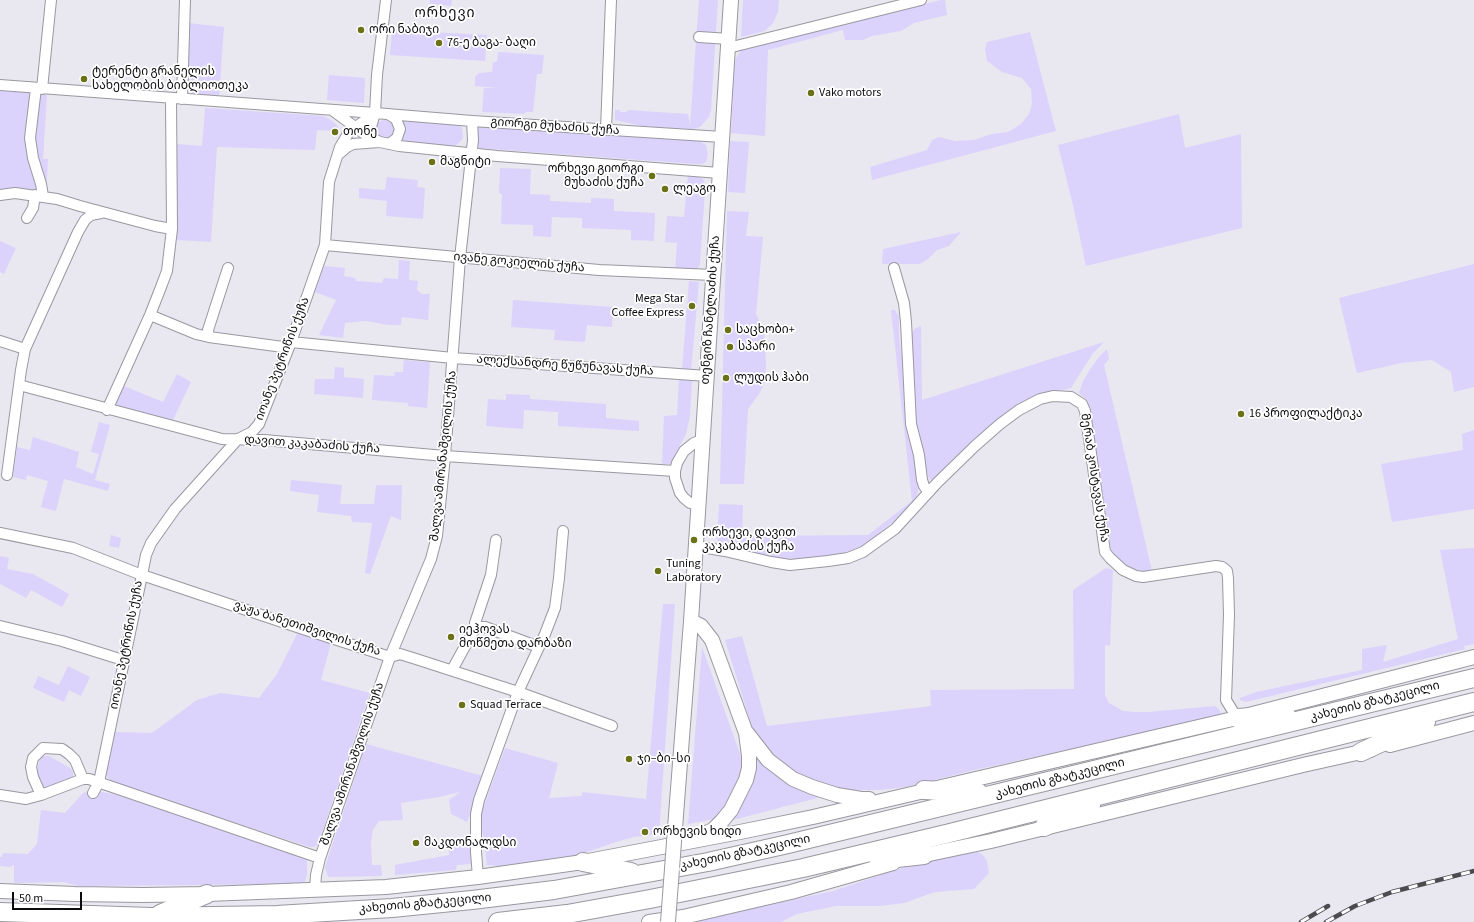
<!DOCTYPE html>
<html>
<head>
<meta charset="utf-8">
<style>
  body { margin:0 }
  #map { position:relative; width:1474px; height:922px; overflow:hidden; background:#e9e7f0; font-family:"Source Sans 3",sans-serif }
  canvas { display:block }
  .scale { position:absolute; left:12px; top:892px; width:70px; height:18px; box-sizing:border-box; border:2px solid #0c0b0e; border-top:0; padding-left:5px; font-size:12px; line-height:14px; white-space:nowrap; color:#0c0b0e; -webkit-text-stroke:3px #fff; paint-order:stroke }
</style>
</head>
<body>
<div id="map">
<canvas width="1474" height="922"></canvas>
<div class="scale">50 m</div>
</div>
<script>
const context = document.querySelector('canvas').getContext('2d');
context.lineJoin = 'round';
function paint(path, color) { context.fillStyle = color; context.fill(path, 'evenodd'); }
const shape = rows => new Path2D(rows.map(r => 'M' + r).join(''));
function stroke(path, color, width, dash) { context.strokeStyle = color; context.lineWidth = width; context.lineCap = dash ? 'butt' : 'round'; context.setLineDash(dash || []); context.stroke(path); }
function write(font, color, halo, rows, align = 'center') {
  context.font = font + ' "Source Sans 3","Noto Sans Georgian",sans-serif'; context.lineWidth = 3.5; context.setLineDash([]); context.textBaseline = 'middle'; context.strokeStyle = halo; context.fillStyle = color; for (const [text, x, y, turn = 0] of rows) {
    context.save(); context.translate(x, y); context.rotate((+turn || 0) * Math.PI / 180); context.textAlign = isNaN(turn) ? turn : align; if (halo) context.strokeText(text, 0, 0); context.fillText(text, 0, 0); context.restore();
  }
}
paint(shape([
  [430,0,452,0,451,6,430,4],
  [699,0,718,0,711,110,709,117,700,127,686,131,687,129,642,126,615,120,615,110,620,110,620,112,627,112,627,110,688,114,690,125],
  [743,0,779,0,778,12,773,23,765,31,741,37],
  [941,0,945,0,947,15,914,23,901,31,872,36,863,40,845,40,843,30,768,50,765,136,731,133,734,66,736,58,740,52,744,49],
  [188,23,224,27,219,97,191,95,186,89],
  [392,30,487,35,485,61,390,55],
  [1030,32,1056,131,872,180,870,167,927,150,932,140,939,137,955,141,974,140,992,134,1008,132,1021,124,1029,114,1032,104,1031,89,1022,78,1002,72,987,61,985,49,987,42],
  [498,52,544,55,542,74,537,74,533,112,526,112,524,114,482,112,484,88,497,88,475,86,475,77,479,73,492,72,493,62,497,62],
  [329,75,365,78,364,103,327,100],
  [0,90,47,95,43,159,48,159,46,193,23,190,0,190],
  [205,108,323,116,331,120,338,126,338,131,317,130,315,150,217,147,211,242,177,240,176,144,202,146],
  [1179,114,1185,148,1241,134,1242,228,1086,266,1073,205,1058,145],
  [400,119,458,124,462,128,463,138,458,144,454,146,400,142],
  '375 130a10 10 0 1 1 20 0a10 10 0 1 1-20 0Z',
  [478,125,698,140,706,145,708,154,706,162,702,164,695,164,477,148,478,135],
  [730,141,749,142,745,193,728,192],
  [500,168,531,169,530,194,550,195,550,201,591,203,591,198,614,199,614,211,655,213,654,241,631,240,631,230,582,228,582,218,552,217,551,237,533,236,533,225,501,224,502,194,499,193],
  [688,175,700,177,704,180,705,190,700,264,698,268,692,270,675,270,677,243,665,242,667,216,684,217],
  [387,177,418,180,417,187,425,188,423,219,386,216,387,201,359,198,359,188,385,190],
  [727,211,749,212,746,236,763,237,756,314,764,331,766,363,765,382,759,394,748,409,744,484,720,484],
  [961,232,949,246,937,250,928,259,920,264,882,264,883,249],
  [0,241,16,248,4,274,0,272],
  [399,260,410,261,409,280,418,281,417,290,422,294,430,294,428,320,402,317,401,325,388,325,366,321,345,323,343,338,319,335,336,300,315,292,324,266,345,268,344,276,355,278,356,281,382,283,384,278,398,279],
  [1474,264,1474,387,1454,392,1451,372,1432,360,1401,363,1357,373,1339,298],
  [689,281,699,282,691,371,682,370],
  [513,300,613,307,612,327,587,325,585,342,554,340,555,330,511,327],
  [891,310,895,310,899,317,899,336,916,461,918,492,916,498,910,508,866,544,850,551,825,557,799,559,777,558,719,544,717,539,719,504,743,505,742,536,868,535,912,501],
  [921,326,922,400,1104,342,1093,353,1071,388,1040,395,932,481,929,479,926,471,918,438,916,418,911,333,916,328],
  [1107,349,1109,359,1104,365,1152,571,1142,571,1131,568,1118,560,1111,551,1091,415,1086,399,1079,393,1083,381,1091,368,1099,357],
  [404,360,430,362,427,408,408,406,408,403,372,400,374,375,394,376,395,372,403,372],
  [335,367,344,368,344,377,364,379,363,398,314,394,315,379,334,379],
  [177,374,191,382,173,420,115,405,124,386,163,402],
  [679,378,692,381,690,416,686,434,673,458,672,464,662,464,664,416,677,415],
  [506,394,530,395,530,399,606,404,606,418,639,421,639,431,558,426,558,412,524,410,523,429,486,426,488,399,506,400],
  [99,422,110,425,95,480,110,484,108,491,64,479,56,511,41,507,48,481,27,475,26,480,13,477,17,447,30,450,33,437,79,452,76,467,93,474,99,454,91,452],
  [1474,430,1474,509,1392,522,1381,464,1463,450,1462,434],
  [291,480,342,485,340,504,374,504,376,485,402,485,401,520,391,516,370,574,365,573,372,523,352,522,351,516,317,512,319,495,290,491],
  [111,535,121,538,119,548,109,546],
  [1474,548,1474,644,1464,646,1465,649,1246,702,1240,700,1240,698,1256,692,1362,670,1362,649,1387,645,1383,662,1458,639,1440,550],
  [0,556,9,558,7,569,33,574,69,594,62,607,31,590,26,598,0,584],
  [1106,568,1113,570,1110,646,1105,645,1105,695,1109,703,1123,711,1136,712,1149,712,1215,706,1219,709,1221,714,1217,717,970,771,906,787,880,790,853,790,826,786,786,769,755,737,725,640,742,636,767,726,931,706,930,690,1074,689,1073,590],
  [663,604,675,604,659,834,634,837,616,842,572,857,509,867,487,865,481,820,482,811,505,748,558,763,549,798,582,796,582,792,646,799],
  [299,630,331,643,321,680,370,693,318,844,315,847,310,847,113,783,106,775,106,767,114,732,152,733,197,700,220,693,259,698,277,674],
  [702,647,740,754,742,765,739,781,731,798,719,814,714,819,688,824],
  [68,666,90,677,81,696,69,690,64,702,33,688,38,676,59,685],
  [366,744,483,776,467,822,451,814,449,800,460,792,439,797,401,803,403,820,379,821,373,830,371,843,372,865,381,865,382,876,328,877,325,867],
  [754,751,770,770,786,782,825,796,733,820,734,815,742,804,752,784,754,778],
  [43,756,49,756,70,768,73,771,73,779,51,788,45,788,40,785,37,779,37,770,40,759],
  [92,790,117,795,307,859,307,875,304,884,78,886,64,882,14,883,14,865,10,867,0,866,0,857,2,857,3,853,28,854,37,844,41,810,65,813,83,793],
  [457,838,464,840,470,847,472,864,457,865,456,870,395,875,395,865,449,855,449,842,452,839],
  [978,852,984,856,987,861,989,873,974,889,935,892,904,903,881,906,836,906,797,914,781,922,691,922,833,891,911,865,964,853]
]), '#dbd3fc');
const street = shape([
  [699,37,729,39],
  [728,48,921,0],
  [0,85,375,113,472,121,722,137],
  [36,88,30,138,33,158,41,184,43,196],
  [42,89,51,0],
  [182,99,185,0],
  [332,110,366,135,380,142,399,146,497,156,720,173],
  [388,114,396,119,400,129,397,138,389,144],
  [606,130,611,0],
  [374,139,371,134,371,127,375,113,377,75,386,0],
  [339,154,347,147,353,144,379,142],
  [0,195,15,193,57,199,80,206,155,226,172,229,171,98],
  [27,218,33,208,35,195],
  [325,245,599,270,713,275],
  [228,268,208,330,209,337,283,347,291,342,453,358,707,376],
  [894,268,904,303,906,322,911,424,919,455,922,480,924,486,929,492],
  [150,315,196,334,209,337],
  [0,341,25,349,21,370,7,475],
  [25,349,78,232,85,220,91,215,101,213],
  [19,385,222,439,264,440,445,456,675,471],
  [107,410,150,315,161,287,167,271,172,229],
  [698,505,690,503,684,498,680,493,675,478,675,471,677,463,684,451,694,443,702,440],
  [0,533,73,548,142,575,300,628,390,657,400,654,416,659,518,692,612,726],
  [695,546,725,551,771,562,790,565,828,561,848,558,863,552,895,529,937,483,975,446,1000,424,1019,410,1040,399,1053,396,1071,397,1082,404,1085,411,1104,545,1105,552,1110,558,1123,570,1136,576,1143,577,1216,566,1222,567,1227,571,1228,578,1229,615,1226,700,1237,718],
  [0,626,62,641,123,660],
  [479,627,475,623,491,575,496,540],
  [452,670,474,630,479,627,485,627,539,647],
  [93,793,99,782,142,575,146,555,151,543,175,509,238,439,252,432,259,424,291,342,325,245,329,182,340,147,349,132,375,113],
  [0,795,26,799,41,795,83,779,89,779,320,858],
  [41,795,33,777,31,767,33,758,43,748,62,749,69,754,75,760,83,779],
  [478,877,476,852,476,814,479,800,518,692,545,634,555,608,559,578,563,531],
  [315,890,316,875,320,858,390,657,431,559,437,536,445,456,460,258,473,140,472,121]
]);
const secondary = shape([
  [691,621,701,626,712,640,746,733,749,756,749,768,746,780,731,810,722,821,713,830,699,836],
  [747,733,768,760,793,779,812,787,837,795,861,799,869,799],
  [1390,745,1474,723],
  [677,802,691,621,731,0],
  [915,857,991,841,1303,765,1370,750],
  [0,891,75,894,143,895,207,894,386,887,478,877,583,862,745,831,813,817,1237,718,1474,657],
  [649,922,683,917,791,892,893,863]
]);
const highway = shape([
  [1237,718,1286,715],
  [1361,752,1426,722],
  [924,790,979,793],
  [1044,827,1091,805],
  [879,860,924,855],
  [583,862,631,872],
  [0,912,151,917,277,915,392,908,472,900,554,890,708,862,788,844,1474,678],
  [160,914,207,894],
  [498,922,567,914,650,899,803,868,946,834,1474,702]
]);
stroke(street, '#9998a0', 12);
stroke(secondary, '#9998a0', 16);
stroke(highway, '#9998a0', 20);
stroke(street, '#fff', 10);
stroke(secondary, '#fff', 14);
stroke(highway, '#fff', 18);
const rail = shape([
  [1301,922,1328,906],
  [1326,922,1355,906,1392,892,1474,871]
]);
stroke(rail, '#4c4b50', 4.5);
stroke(rail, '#fff', 3, [9]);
const secondaryBridge = shape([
  [668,922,677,802]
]);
stroke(secondaryBridge, '#9998a0', 16, []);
stroke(secondaryBridge, '#fff', 14);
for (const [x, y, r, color] of [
  [361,30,4,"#6a7117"],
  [439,43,4,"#6a7117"],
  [84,79,4,"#6a7117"],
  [811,93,4,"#6a7117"],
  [335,132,4,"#6a7117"],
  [432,162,4,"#6a7117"],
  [652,176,4,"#6a7117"],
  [665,189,4,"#6a7117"],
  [692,306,4,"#6a7117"],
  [728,330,4,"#6a7117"],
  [730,347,4,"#6a7117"],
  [726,378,4,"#6a7117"],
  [1241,414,4,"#6a7117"],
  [694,540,4,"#6a7117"],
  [658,571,4,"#6a7117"],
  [451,637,4,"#6a7117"],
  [462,705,4,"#6a7117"],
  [629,759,4,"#6a7117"],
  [645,832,4,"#6a7117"],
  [416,843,4,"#6a7117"]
]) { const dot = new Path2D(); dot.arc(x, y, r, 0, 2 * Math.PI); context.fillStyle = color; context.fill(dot); stroke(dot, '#fff', 1.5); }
write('12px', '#0c0b0e', '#fff', [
  ["ორი ნაბიჯი",369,30],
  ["76-ე ბაგა- ბაღი",447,43],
  ["ტერენტი გრანელის",92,72],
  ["სახელობის ბიბლიოთეკა",92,86],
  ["Vako motors",819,93],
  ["თონე",343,132],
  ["მაგნიტი",440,162],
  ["ორხევი გიორგი",644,169,"right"],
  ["მუხაძის ქუჩა",644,183,"right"],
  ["ლეაგო",673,189],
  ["Mega Star",684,299,"right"],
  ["Coffee Express",684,313,"right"],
  ["საცხობი+",736,330],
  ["სპარი",738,347],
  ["ლუდის ჰაბი",734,378],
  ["16 პროფილაქტიკა",1249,414],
  ["ორხევი, დავით",702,533],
  ["კაკაბაძის ქუჩა",702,547],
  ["Tuning",666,564],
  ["Laboratory",666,578],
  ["იეჰოვას",459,630],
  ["მოწმეთა დარბაზი",459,644],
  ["Squad Terrace",470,705],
  ["ჯი–ბი–სი",637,759],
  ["ორხევის ხიდი",653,832],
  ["მაკდონალდსი",424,843]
], 'left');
write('12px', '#0c0b0e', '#fff', [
  ["გიორგი მუხაძის ქუჩა",555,127,4],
  ["ივანე გოკიელის ქუჩა",519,263,5],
  ["თენგიზ ჩანტლაძის ქუჩა",711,310,-86],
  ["იოანე პეტრიწის ქუჩა",283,359,-69],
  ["ალექსანდრე წუწუნავას ქუჩა",565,366,4],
  ["დავით კაკაბაძის ქუჩა",312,445,4],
  ["შალვა ამირანაშვილის ქუჩა",444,456,-84],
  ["მერაბ კოსტავას ქუჩა",1094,478,81],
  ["ვაჟა ბანეთიშვილის ქუჩა",307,629,18],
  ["იოანე პეტრიწის ქუჩა",127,645,-79],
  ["კახეთის გზატკეცილი",1375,702,-14],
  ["შალვა ამირანაშვილის ქუჩა",353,764,-71],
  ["კახეთის გზატკეცილი",1060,779,-14],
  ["კახეთის გზატკეცილი",745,853,-12],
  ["კახეთის გზატკეცილი",425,904,-5]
]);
context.letterSpacing = '1px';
write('14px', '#0c0b0e', '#fff', [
  ["ორხევი",445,14]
]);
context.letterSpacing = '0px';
</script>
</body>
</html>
